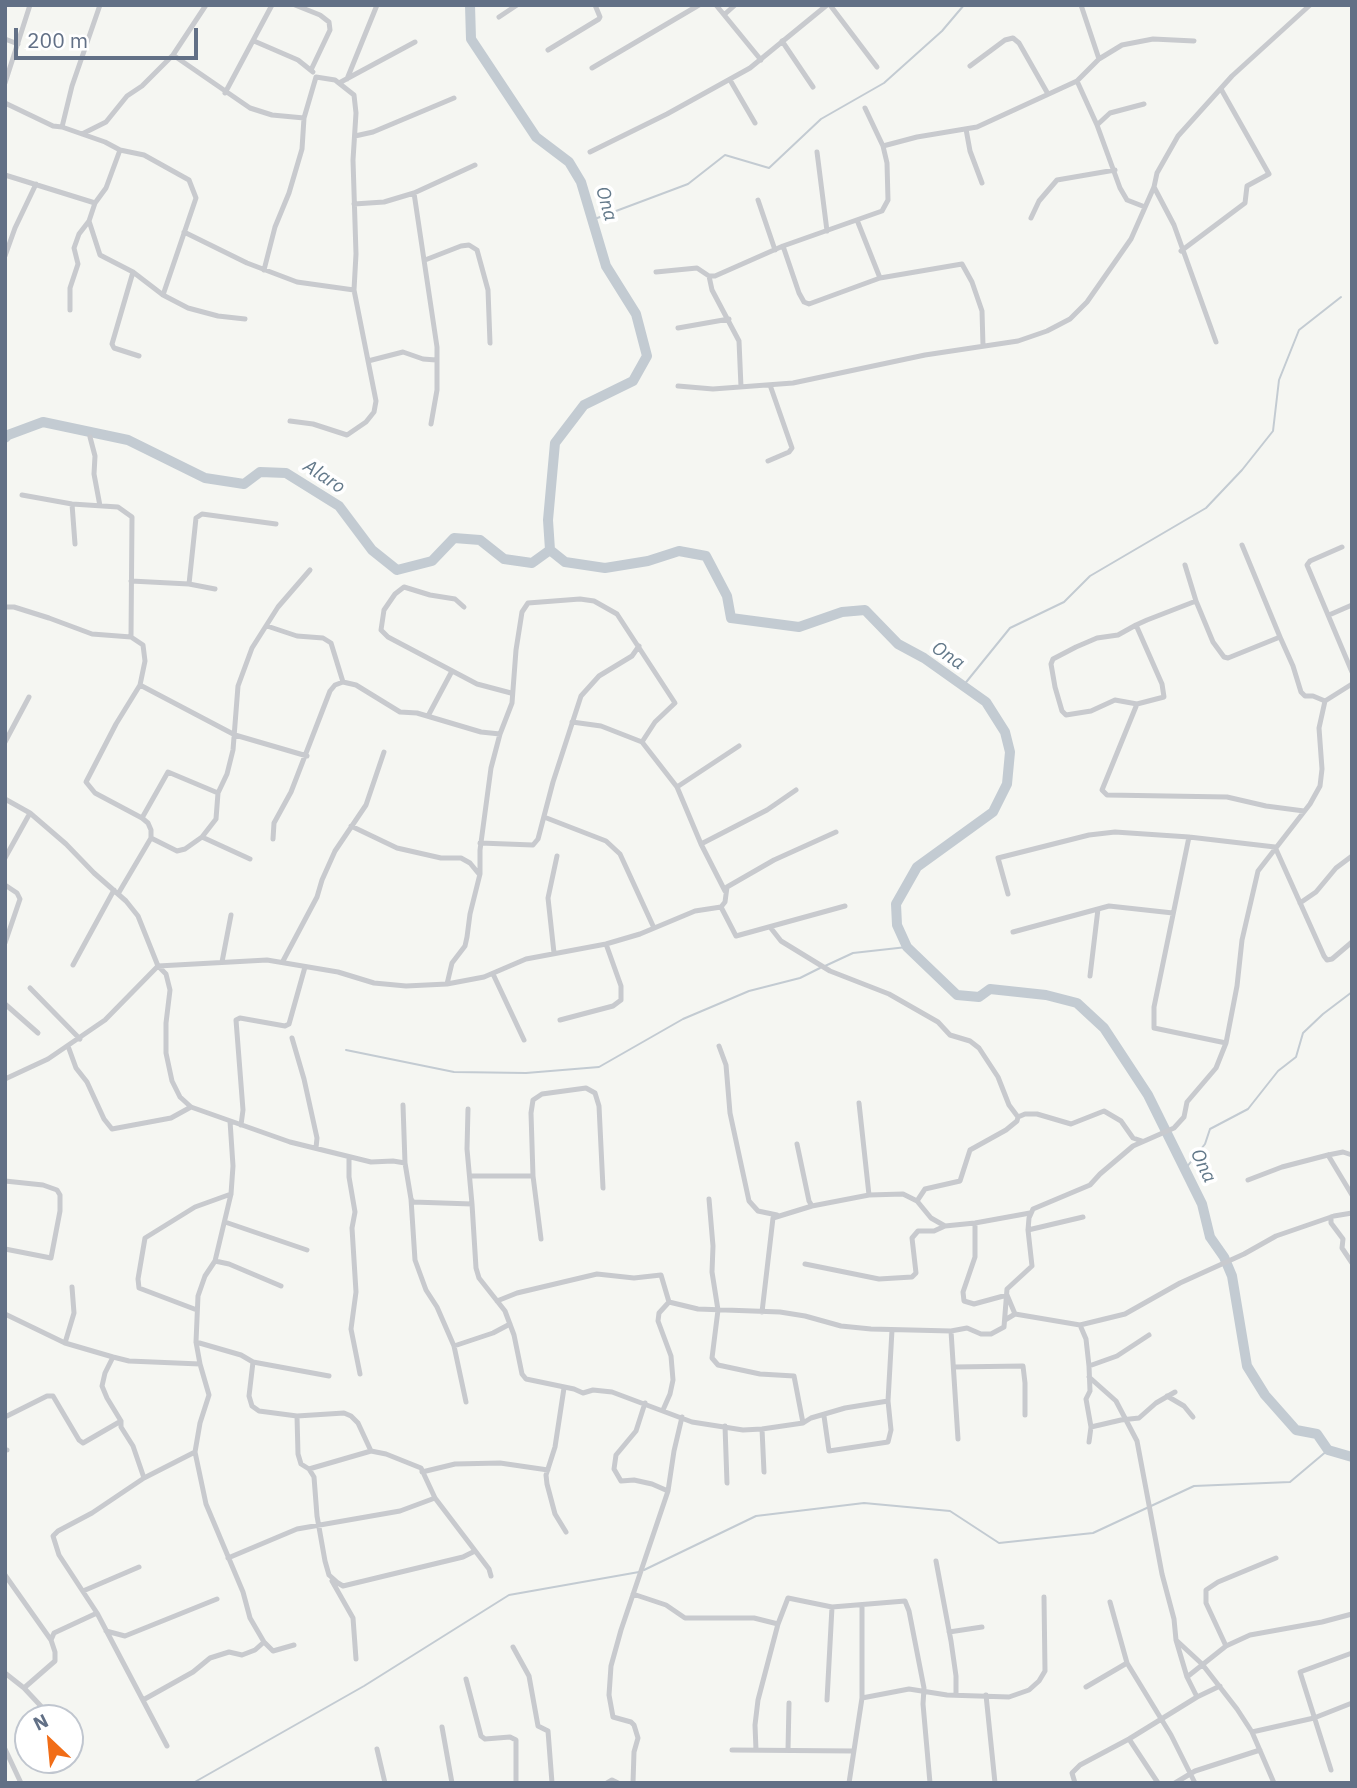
<!DOCTYPE html>
<html>
<head>
<meta charset="utf-8">
<style>
  body { margin:0 }
  #map { position:relative; width:1357px; height:1788px; overflow:hidden; background:#f5f6f2; font-family:"IBM Plex Sans",sans-serif }
  canvas { display:block }
  .frame { position:absolute; inset:0; border:7px solid #627086; pointer-events:none }
  .north { position:absolute; left:14px; top:1704px; width:70px; height:70px; box-sizing:border-box; background:#fff; border:2px solid #c0c6cf; border-radius:50%; rotate:334deg; font-size:19px; font-weight:700; line-height:28px; text-align:center; color:#627086 }
  .north::after { content:''; display:block; margin:auto; width:24px; height:32px; background:#f16d17; clip-path:polygon(50% 0,100% 100%,50% 72%,0 100%) }
  .scale { position:absolute; left:14px; top:28px; width:184px; height:32px; box-sizing:border-box; border:4px solid #627086; border-top:0; padding-left:9px; font-size:21px; line-height:24px; white-space:nowrap; color:#627086; -webkit-text-stroke:5px #fff; paint-order:stroke }
</style>
</head>
<body>
<div id="map">
<canvas width="1357" height="1788"></canvas>
<div class="frame"></div>
<div class="north">N</div>
<div class="scale">200 m</div>
</div>
<script>
const context = document.querySelector('canvas').getContext('2d');
context.lineJoin = 'round';
const shape = rows => new Path2D(rows.map(r => 'M' + r).join(''));
function stroke(path, color, width, dash) { context.strokeStyle = color; context.lineWidth = width; context.lineCap = dash ? 'butt' : 'round'; context.setLineDash(dash || []); context.stroke(path); }
function write(font, color, halo, rows, align = 'center') {
  context.font = font + ' "IBM Plex Sans",sans-serif'; context.lineWidth = 7; context.setLineDash([]); context.textBaseline = 'middle'; context.strokeStyle = halo; context.fillStyle = color; for (const [text, x, y, turn = 0] of rows) {
    context.save(); context.translate(x, y); context.rotate((+turn || 0) * Math.PI / 180); context.textAlign = isNaN(turn) ? turn : align; if (halo) context.strokeText(text, 0, 0); context.fillText(text, 0, 0); context.restore();
  }
}
stroke(shape([
  [592,220,688,184,725,155,769,168,821,119,884,83,942,31,964,5],
  [963,686,1010,628,1064,602,1090,576,1206,508,1242,470,1273,431,1279,380,1299,330,1341,297],
  [825,966,853,953,907,947],
  [346,1050,454,1072,526,1073,599,1067,683,1019,749,991,800,978,820,968],
  [1186,1168,1205,1144,1210,1129,1248,1109,1278,1071,1296,1057,1303,1033,1323,1014,1352,992],
  [644,1570,756,1516,864,1503,950,1511,999,1543,1093,1533,1194,1486,1290,1482,1328,1450],
  [193,1783,364,1686,509,1595,639,1572]
]), '#c3cbd2', 2);
stroke(shape([
  [470,5,471,39,536,137,569,162,581,182,606,266,636,314,647,356,633,381,584,405,555,443,548,520,550,550,565,562,605,568,648,561,679,551,706,556,727,596,731,618,799,627,842,612,865,610,898,644,924,658,986,702,1005,732,1010,752,1007,784,993,812,917,867,896,904,897,925,907,947,957,995,979,997,990,989,1046,995,1077,1003,1104,1028,1148,1095,1202,1204,1210,1237,1224,1257,1232,1276,1247,1366,1265,1395,1296,1430,1317,1434,1328,1450,1352,1457],
  [5,438,8,435,43,422,128,440,205,478,244,484,260,472,286,473,339,506,372,550,397,570,432,561,454,538,480,540,504,559,532,563,550,550]
]), '#c3cbd2', 10);
stroke(shape([
  [295,5,320,15,329,22,330,30,311,70],
  [716,5,761,60],
  [830,5,877,67],
  [1081,5,1099,59],
  [725,14,735,5],
  [499,17,517,5],
  [5,39,18,44],
  [254,41,298,60,313,72],
  [782,41,813,87],
  [548,50,599,19,600,17,595,5],
  [173,55,250,108,272,115,304,118],
  [970,66,1005,40,1013,38,1019,43,1048,94],
  [592,68,699,5],
  [347,79,377,5],
  [730,80,755,123],
  [1077,81,1099,59,1122,45,1153,39,1194,41],
  [5,83,30,5],
  [339,83,415,42],
  [225,93,272,5],
  [5,103,53,126,62,127,105,142,120,150,106,188,95,203,89,221,100,255,133,272,163,295,188,308,218,316,245,319],
  [865,108,883,146],
  [1097,125,1110,113,1144,104],
  [62,127,72,86,100,5],
  [966,129,970,151,982,183],
  [82,134,106,122,127,96,142,86,173,55,206,5],
  [355,136,373,132,454,98],
  [120,150,144,155,189,180,196,198,163,295],
  [590,152,667,114,750,68,827,5],
  [817,152,827,231],
  [5,175,95,203],
  [1154,187,1174,225,1216,342],
  [414,193,437,347,437,390,431,424],
  [758,200,775,250],
  [354,204,384,202,414,193,475,165],
  [1031,218,1039,201,1057,180,1115,170],
  [857,220,880,278],
  [184,232,247,263,297,282,354,290],
  [783,246,799,293,804,302,809,304,880,278,962,264,972,282,982,311,983,346],
  [1181,251,1245,203,1247,186,1269,174,1221,89],
  [5,256,15,228,36,184],
  [425,260,461,246,469,245,477,250,488,290,490,343],
  [264,270,275,227,289,193,302,149,304,118,316,77,335,80,354,95,356,113,353,160,356,254,354,290,376,401,374,412,366,422,347,435,313,424,290,421],
  [133,272,112,344,114,348,139,356],
  [656,272,697,268,709,276,715,276,783,246,882,211,888,200,887,163,883,146,917,137,977,127,1077,81,1097,125,1120,188,1127,200,1145,207],
  [709,276,712,290,739,341,741,387],
  [70,310,70,288,78,264,74,248,79,234,89,221],
  [678,328,729,319],
  [368,361,403,352,423,359,436,360],
  [678,386,713,389,793,383,925,355,1018,341,1047,331,1070,319,1087,302,1131,239,1154,187,1157,173,1178,136,1232,76,1310,5],
  [90,437,95,456,94,474,100,506],
  [768,461,789,452,792,448,770,385],
  [22,495,72,504,118,507,132,517,131,637],
  [72,504,75,544],
  [1242,545,1280,637],
  [1342,547,1310,561,1307,565,1352,672],
  [1185,565,1196,601,1213,642,1224,657,1228,658,1280,637,1293,666,1301,692,1305,696,1313,696,1325,701],
  [131,581,189,584,215,589],
  [189,584,196,518,202,514,276,524],
  [5,607,14,607,49,618,92,634,131,637,143,645,145,661,140,685,116,724,86,782,95,793,142,818,148,823,151,830,151,838,118,894],
  [464,607,455,599,430,595,404,587,395,594,384,610,381,630,388,637,477,684,511,693],
  [1329,615,1352,605],
  [1136,625,1162,684,1164,697,1137,704,1115,700,1091,711,1066,715,1062,711,1055,687,1051,664,1053,659,1076,647,1097,638,1118,635,1136,625,1147,620,1196,601],
  [267,626,297,636,323,638,331,643,343,682],
  [140,685,235,735,307,756],
  [1137,704,1102,790,1107,795,1227,797,1266,806,1304,811],
  [428,716,452,671],
  [572,722,601,726,642,742,677,787,701,844,725,891],
  [5,742,29,697],
  [677,787,739,746],
  [5,799,30,813,66,844,94,873,126,901,138,916,158,966,166,974,170,990,166,1023,166,1053,172,1081,180,1097,191,1107,290,1142,371,1162,393,1161,405,1163,411,1199,413,1202,472,1204,476,1268,479,1278,505,1311,514,1335,522,1374,526,1379,574,1389,583,1393,593,1390,612,1392,692,1422,743,1430,762,1429,803,1423,811,1418,845,1408,888,1401],
  [544,817,606,841,620,854,654,928],
  [142,818,168,772,218,793],
  [351,826,397,848,441,858,461,858,470,863,479,874],
  [202,837,250,859],
  [1189,837,1154,1007,1154,1028,1226,1043],
  [151,838,177,851,185,849,202,837,216,819,218,793,227,774,233,750,238,686,252,648,278,607,310,570],
  [273,839,274,823,291,792,330,691,335,685,343,682,356,685,400,712,417,713,481,732,500,734],
  [480,843,533,845,538,839,553,782,581,696,599,676,632,656,639,646],
  [701,844,767,810,796,790],
  [5,858,30,813],
  [5,885,17,893,20,899,5,943],
  [1008,894,998,858,1089,835,1115,832,1189,837,1275,847,1324,956,1327,960,1332,959,1352,942],
  [1300,903,1316,892,1336,868,1352,856],
  [721,907,736,936,845,906],
  [770,927,781,941,830,971,889,994,938,1022,950,1035,970,1041,979,1048,998,1077,1009,1105,1018,1117],
  [1013,932,1109,906,1173,913],
  [554,953,548,898,557,856],
  [283,961,317,897,322,880,335,851,366,805,384,752],
  [222,962,231,915],
  [73,965,114,890],
  [493,974,524,1040],
  [1090,976,1098,909],
  [447,984,452,963,465,946,467,937,470,914,480,874,480,850,491,768,500,734,512,703,516,650,522,612,528,603,580,599,594,601,617,614,675,703,655,722,642,742],
  [30,988,80,1039],
  [5,1004,38,1033],
  [560,1020,613,1006,621,1000,621,986,606,944],
  [292,1038,304,1079,317,1138,316,1148],
  [68,1046,76,1068,87,1082,104,1119,112,1129,171,1118,191,1107],
  [719,1046,726,1065,730,1113,749,1201,758,1211,777,1215],
  [5,1079,48,1059,105,1020,158,966,267,960,338,972,374,983,406,986,447,984,484,977,526,959,606,944,640,934,695,911,721,907,725,902,727,887,774,860,836,832],
  [859,1103,869,1195],
  [403,1105,405,1163],
  [468,1109,467,1149,472,1204],
  [230,1121,233,1166,231,1194,215,1261,205,1276,198,1296,196,1342,200,1364,209,1395,200,1423,195,1452,206,1504,243,1592,250,1618,264,1642,273,1651,294,1645],
  [241,1125,243,1110,236,1020,240,1018,285,1026,289,1024,305,967],
  [797,1144,809,1201,812,1206,869,1195,903,1194,917,1201,931,1218,945,1226,975,1223,1030,1213],
  [1328,1155,1352,1195],
  [349,1157,349,1177,355,1212,352,1228,356,1292,351,1329,360,1374],
  [470,1176,533,1176,541,1239],
  [533,1176,531,1113,533,1100,542,1094,586,1088,595,1093,599,1106,603,1188],
  [1248,1180,1282,1167,1328,1155,1343,1152,1352,1155],
  [5,1181,43,1185,57,1190,60,1195,60,1211,51,1258,5,1249],
  [411,1199,415,1260,426,1290,437,1307,454,1346,466,1402],
  [709,1199,713,1246,712,1272,718,1310,712,1358,718,1365,760,1374,794,1376,803,1423],
  [917,1201,925,1189,960,1181,970,1150,1006,1130,1017,1121,1018,1117,1025,1114,1037,1114,1071,1124,1104,1111,1121,1121,1133,1138,1142,1141],
  [1331,1217,1331,1223,1343,1239,1342,1248,1352,1263],
  [225,1222,307,1250],
  [975,1223,975,1257,963,1292,964,1301,974,1304,1007,1295,1015,1314],
  [1028,1230,1083,1217],
  [215,1261,229,1264,281,1286],
  [805,1264,879,1279,912,1277,916,1273,912,1238,918,1231,934,1231,945,1226],
  [497,1301,517,1293,597,1274,634,1278,661,1275,669,1302],
  [669,1302,698,1309,780,1312,805,1316,841,1326,871,1329,951,1331,967,1328,981,1334,991,1334,1004,1327,1007,1289,1032,1266,1028,1230,1029,1218,1033,1209,1090,1185,1100,1174,1133,1146,1174,1128,1184,1117,1187,1102,1216,1068,1226,1043,1237,986,1242,940,1258,871,1310,804,1320,786,1322,769,1319,728,1325,701,1352,684],
  [197,1310,139,1288,138,1279,145,1238,195,1207,231,1194],
  [762,1312,773,1218,812,1206],
  [5,1314,65,1343,113,1357,129,1361,200,1364],
  [1005,1320,1015,1314,1080,1325,1125,1314,1180,1283,1244,1254,1276,1236,1334,1216,1352,1213],
  [1080,1325,1086,1339,1089,1366,1090,1391,1086,1399,1091,1427,1089,1442],
  [951,1331,958,1439],
  [196,1342,241,1355,253,1362,249,1396,252,1406,259,1411,297,1416,298,1454,301,1464,309,1469,314,1477,317,1516,325,1561,329,1575,338,1583,343,1586,463,1557,475,1551],
  [65,1343,74,1313,72,1287],
  [454,1346,493,1333,510,1324],
  [113,1357,105,1373,102,1386,107,1398,121,1421,121,1427,133,1446,144,1478],
  [253,1362,329,1376],
  [1089,1366,1117,1356,1149,1335],
  [954,1367,1023,1366,1025,1383,1025,1415],
  [1089,1377,1116,1401,1137,1441,1162,1574,1174,1619,1176,1640,1187,1677,1197,1697],
  [564,1388,555,1447,546,1475,547,1484,555,1514,566,1532],
  [1167,1396,1184,1406,1193,1417],
  [645,1403,636,1431,616,1455,614,1469,621,1481,634,1480,652,1484,668,1491,674,1451,682,1417],
  [663,1410,670,1394,673,1380,671,1356,658,1321,659,1313,669,1302],
  [7,1416,47,1396,53,1396,79,1440,83,1443,121,1421],
  [297,1416,344,1413,351,1416,358,1423,371,1451,386,1454,421,1468,435,1498,489,1569,491,1576],
  [824,1416,829,1451,888,1442,891,1430,888,1401,892,1330],
  [725,1426,727,1483],
  [1091,1427,1121,1420,1139,1418,1156,1403,1175,1392],
  [762,1429,764,1472],
  [5,1450,7,1450],
  [309,1469,371,1451],
  [422,1472,455,1464,500,1463,548,1470],
  [228,1558,297,1529,400,1511,435,1498],
  [936,1561,951,1641,956,1676,956,1695],
  [5,1575,51,1640],
  [332,1581,353,1618,356,1659],
  [83,1591,139,1567],
  [633,1594,666,1605,685,1618,754,1618,778,1624,788,1598,832,1607,905,1601,909,1611,924,1688,923,1704,930,1783],
  [1110,1602,1127,1663],
  [862,1605,862,1698],
  [106,1631,125,1636,217,1599],
  [949,1632,982,1627],
  [1176,1640,1202,1664,1237,1709,1252,1732,1274,1783],
  [1226,1646,1206,1603,1206,1590,1218,1582,1276,1558],
  [513,1647,529,1676,538,1726,548,1731,552,1783],
  [5,1673,24,1688,55,1661,55,1652,51,1640,54,1633,97,1613],
  [1187,1677,1226,1646,1250,1635,1322,1622,1352,1614],
  [466,1679,481,1736,485,1739,510,1737,516,1740,516,1783],
  [1086,1687,1127,1663,1171,1735,1195,1783],
  [24,1688,52,1718],
  [986,1695,995,1783],
  [143,1700,193,1672,210,1658,229,1652,242,1655,255,1650,264,1642],
  [827,1700,832,1607],
  [442,1727,452,1783],
  [1252,1732,1314,1718,1352,1703],
  [70,1738,78,1747],
  [1129,1739,1158,1783],
  [167,1746,97,1613,59,1555,53,1536,58,1531,92,1513,144,1478,195,1452],
  [5,1749,21,1783],
  [377,1749,385,1783],
  [732,1750,853,1751],
  [756,1750,755,1725,758,1700,778,1624],
  [788,1750,789,1703],
  [1331,1770,1300,1672,1352,1653],
  [607,1783,612,1780,618,1783],
  [633,1783,634,1752,638,1738,634,1725,631,1722,613,1717,609,1695,611,1666,621,1630,668,1491],
  [849,1783,862,1698,909,1689,947,1695,1009,1697,1029,1690,1039,1681,1045,1671,1044,1597],
  [1075,1783,1072,1773,1080,1765,1129,1739,1197,1697,1220,1686],
  [1175,1783,1195,1771,1260,1750]
]), '#c8cace', 5);
write('italic 19px', '#63798a', '#fff', [
  ["Ona",606,204,74],
  ["Alaro",324,477,33],
  ["Ona",948,656,34],
  ["Ona",1203,1166,64]
]);
</script>
</body>
</html>
